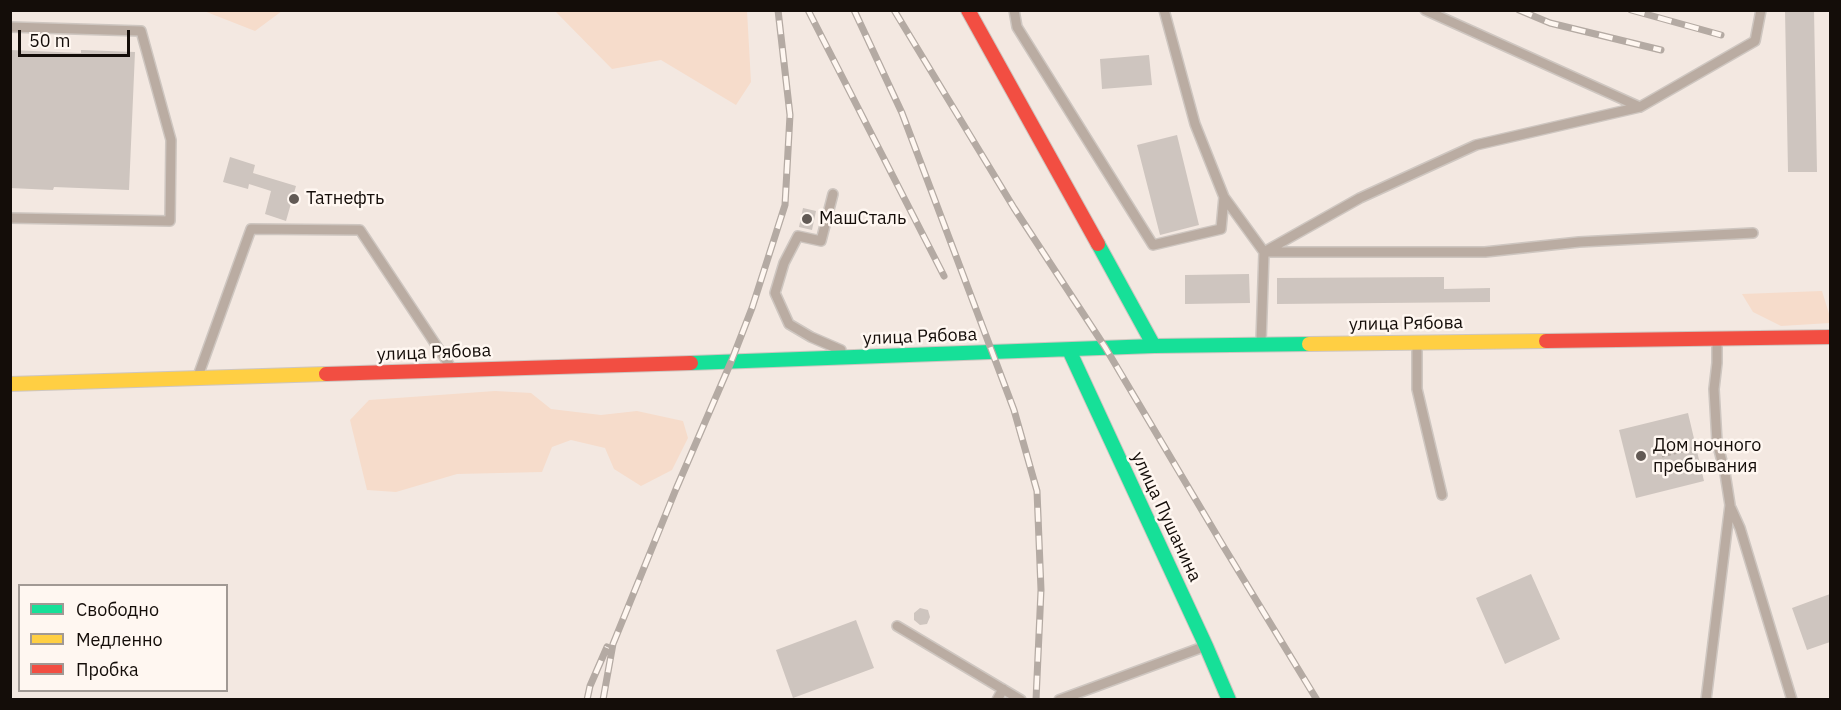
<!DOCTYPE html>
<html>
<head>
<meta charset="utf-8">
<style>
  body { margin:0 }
  #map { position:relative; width:1841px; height:710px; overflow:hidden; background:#f3e8e1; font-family:"IBM Plex Sans",sans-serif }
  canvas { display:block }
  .frame { position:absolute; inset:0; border:12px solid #140d09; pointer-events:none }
  .legend { position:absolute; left:18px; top:584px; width:210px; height:108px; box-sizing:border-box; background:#fff7f1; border:2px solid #a19994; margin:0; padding:8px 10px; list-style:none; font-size:18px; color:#140d09 }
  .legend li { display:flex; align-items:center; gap:12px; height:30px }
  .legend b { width:30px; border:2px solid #a19994 }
  .scale { position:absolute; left:18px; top:30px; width:112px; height:27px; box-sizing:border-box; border:3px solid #140d09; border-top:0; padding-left:8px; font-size:18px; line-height:21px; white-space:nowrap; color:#140d09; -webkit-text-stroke:4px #fff7f1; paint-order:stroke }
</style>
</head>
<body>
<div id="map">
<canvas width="1841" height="710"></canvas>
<div class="frame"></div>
<ul class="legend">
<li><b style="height:8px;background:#16e098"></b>Свободно</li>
<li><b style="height:8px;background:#ffcf43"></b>Медленно</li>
<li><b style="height:8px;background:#f24e42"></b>Пробка</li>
</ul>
<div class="scale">50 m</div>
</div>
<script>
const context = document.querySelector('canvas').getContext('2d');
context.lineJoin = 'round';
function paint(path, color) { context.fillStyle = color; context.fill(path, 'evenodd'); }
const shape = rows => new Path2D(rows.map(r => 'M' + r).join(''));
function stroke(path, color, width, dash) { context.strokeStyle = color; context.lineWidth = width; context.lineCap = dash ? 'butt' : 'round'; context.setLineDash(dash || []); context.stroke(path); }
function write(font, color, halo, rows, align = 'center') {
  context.font = font + ' "IBM Plex Sans",sans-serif'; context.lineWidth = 5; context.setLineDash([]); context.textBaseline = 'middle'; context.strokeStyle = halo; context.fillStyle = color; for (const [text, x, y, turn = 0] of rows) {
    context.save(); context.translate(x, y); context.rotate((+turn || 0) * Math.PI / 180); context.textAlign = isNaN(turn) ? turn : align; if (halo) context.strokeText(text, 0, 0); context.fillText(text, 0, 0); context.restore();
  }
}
paint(shape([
  [204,11,282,11,255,31],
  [555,11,747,11,751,82,736,105,661,60,612,69],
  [1822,291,1830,317,1830,323,1781,326,1753,312,1742,294],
  [495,391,531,393,551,409,601,415,637,411,683,421,688,438,672,470,641,486,614,469,605,448,571,440,552,447,542,472,457,474,396,492,367,490,350,420,369,400]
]), '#f6dccb');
paint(shape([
  [1785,10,1814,10,1817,172,1788,172],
  [10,50,81,53,81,50,135,52,129,190,54,187,53,190,10,188],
  [1149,55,1152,85,1102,89,1100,59],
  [1177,135,1199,225,1160,235,1137,145],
  [230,157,255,165,253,173,296,186,286,221,265,214,271,191,249,184,248,189,223,182],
  [803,208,816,211,812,230,799,227],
  [1249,274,1250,303,1185,304,1185,275],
  [1444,277,1444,289,1490,288,1490,302,1277,304,1277,278],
  [1688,413,1704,481,1636,498,1619,430],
  [1531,574,1560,639,1505,664,1476,598],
  [1830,594,1830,642,1807,650,1792,608],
  [920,608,928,610,930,617,927,624,920,625,914,620,914,613],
  [856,620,874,668,793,698,776,650]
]), '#cec5bf');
const lane = shape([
  [1014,10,1017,27,1153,245,1221,229,1224,197],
  [1164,10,1195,124,1224,197,1264,252,1360,198,1476,145,1640,107],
  [1425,10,1640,107,1755,41,1761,10],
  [10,27,141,31,171,140,170,221,10,218],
  [833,194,821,241,798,236,784,263,775,293,789,324,811,337,841,350],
  [1261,342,1264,252,1485,252,1579,242,1753,233],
  [1417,345,1417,389,1442,495],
  [198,376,251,229,360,230,450,366],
  [1731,508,1740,528,1792,700],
  [897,626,1021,700],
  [997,700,1003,689],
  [1059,700,1203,647],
  [1706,700,1730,505,1725,473,1717,442,1714,389,1717,363,1717,341]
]);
const fast = shape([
  [1098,244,1154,346],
  [1069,350,1206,646,1229,700],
  [691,363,1154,346,1309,344]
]);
const slow = shape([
  [1309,344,1546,341],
  [10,384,326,374]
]);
const jam = shape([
  [968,10,1098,244],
  [1546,341,1830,337],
  [326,374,691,363]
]);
stroke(lane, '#cec6c0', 12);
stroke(fast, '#cec6c0', 16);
stroke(slow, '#cec6c0', 16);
stroke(jam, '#cec6c0', 16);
stroke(shape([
  [1662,456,1707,445]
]), '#b0a69f', 3, [3, 3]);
stroke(lane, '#baaca2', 9);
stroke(fast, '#16e098', 14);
stroke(slow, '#ffcf43', 14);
stroke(jam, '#f24e42', 14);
const rail = shape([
  [808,10,944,276],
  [854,10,902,113,1014,410,1037,491,1041,590,1036,700],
  [894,10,1014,208,1105,347,1222,544,1317,700],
  [1519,10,1550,23,1661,50],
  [1631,10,1721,35],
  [587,700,590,686,607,647],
  [603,700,613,644,676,489,731,362,752,308,785,205,790,115,778,10]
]);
stroke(rail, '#b4aaa3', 7);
stroke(rail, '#fff7f1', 4.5, [14]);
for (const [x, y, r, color] of [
  [294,199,6,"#625a55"],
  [807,219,6,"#625a55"],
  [1641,456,6,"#625a55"]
]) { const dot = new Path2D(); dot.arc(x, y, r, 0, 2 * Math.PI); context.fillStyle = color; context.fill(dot); stroke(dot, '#fff7f1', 2); }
write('18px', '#140d09', '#fff7f1', [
  ["Татнефть",306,199],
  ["МашСталь",819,219],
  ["Дом ночного",1653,446],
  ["пребывания",1653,467]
], 'left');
write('18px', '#140d09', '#fff7f1', [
  ["улица Рябова",1406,324,-1],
  ["улица Рябова",920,337,-2],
  ["улица Рябова",434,353,-2],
  ["улица Пушанина",1166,517,65]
]);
</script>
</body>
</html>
